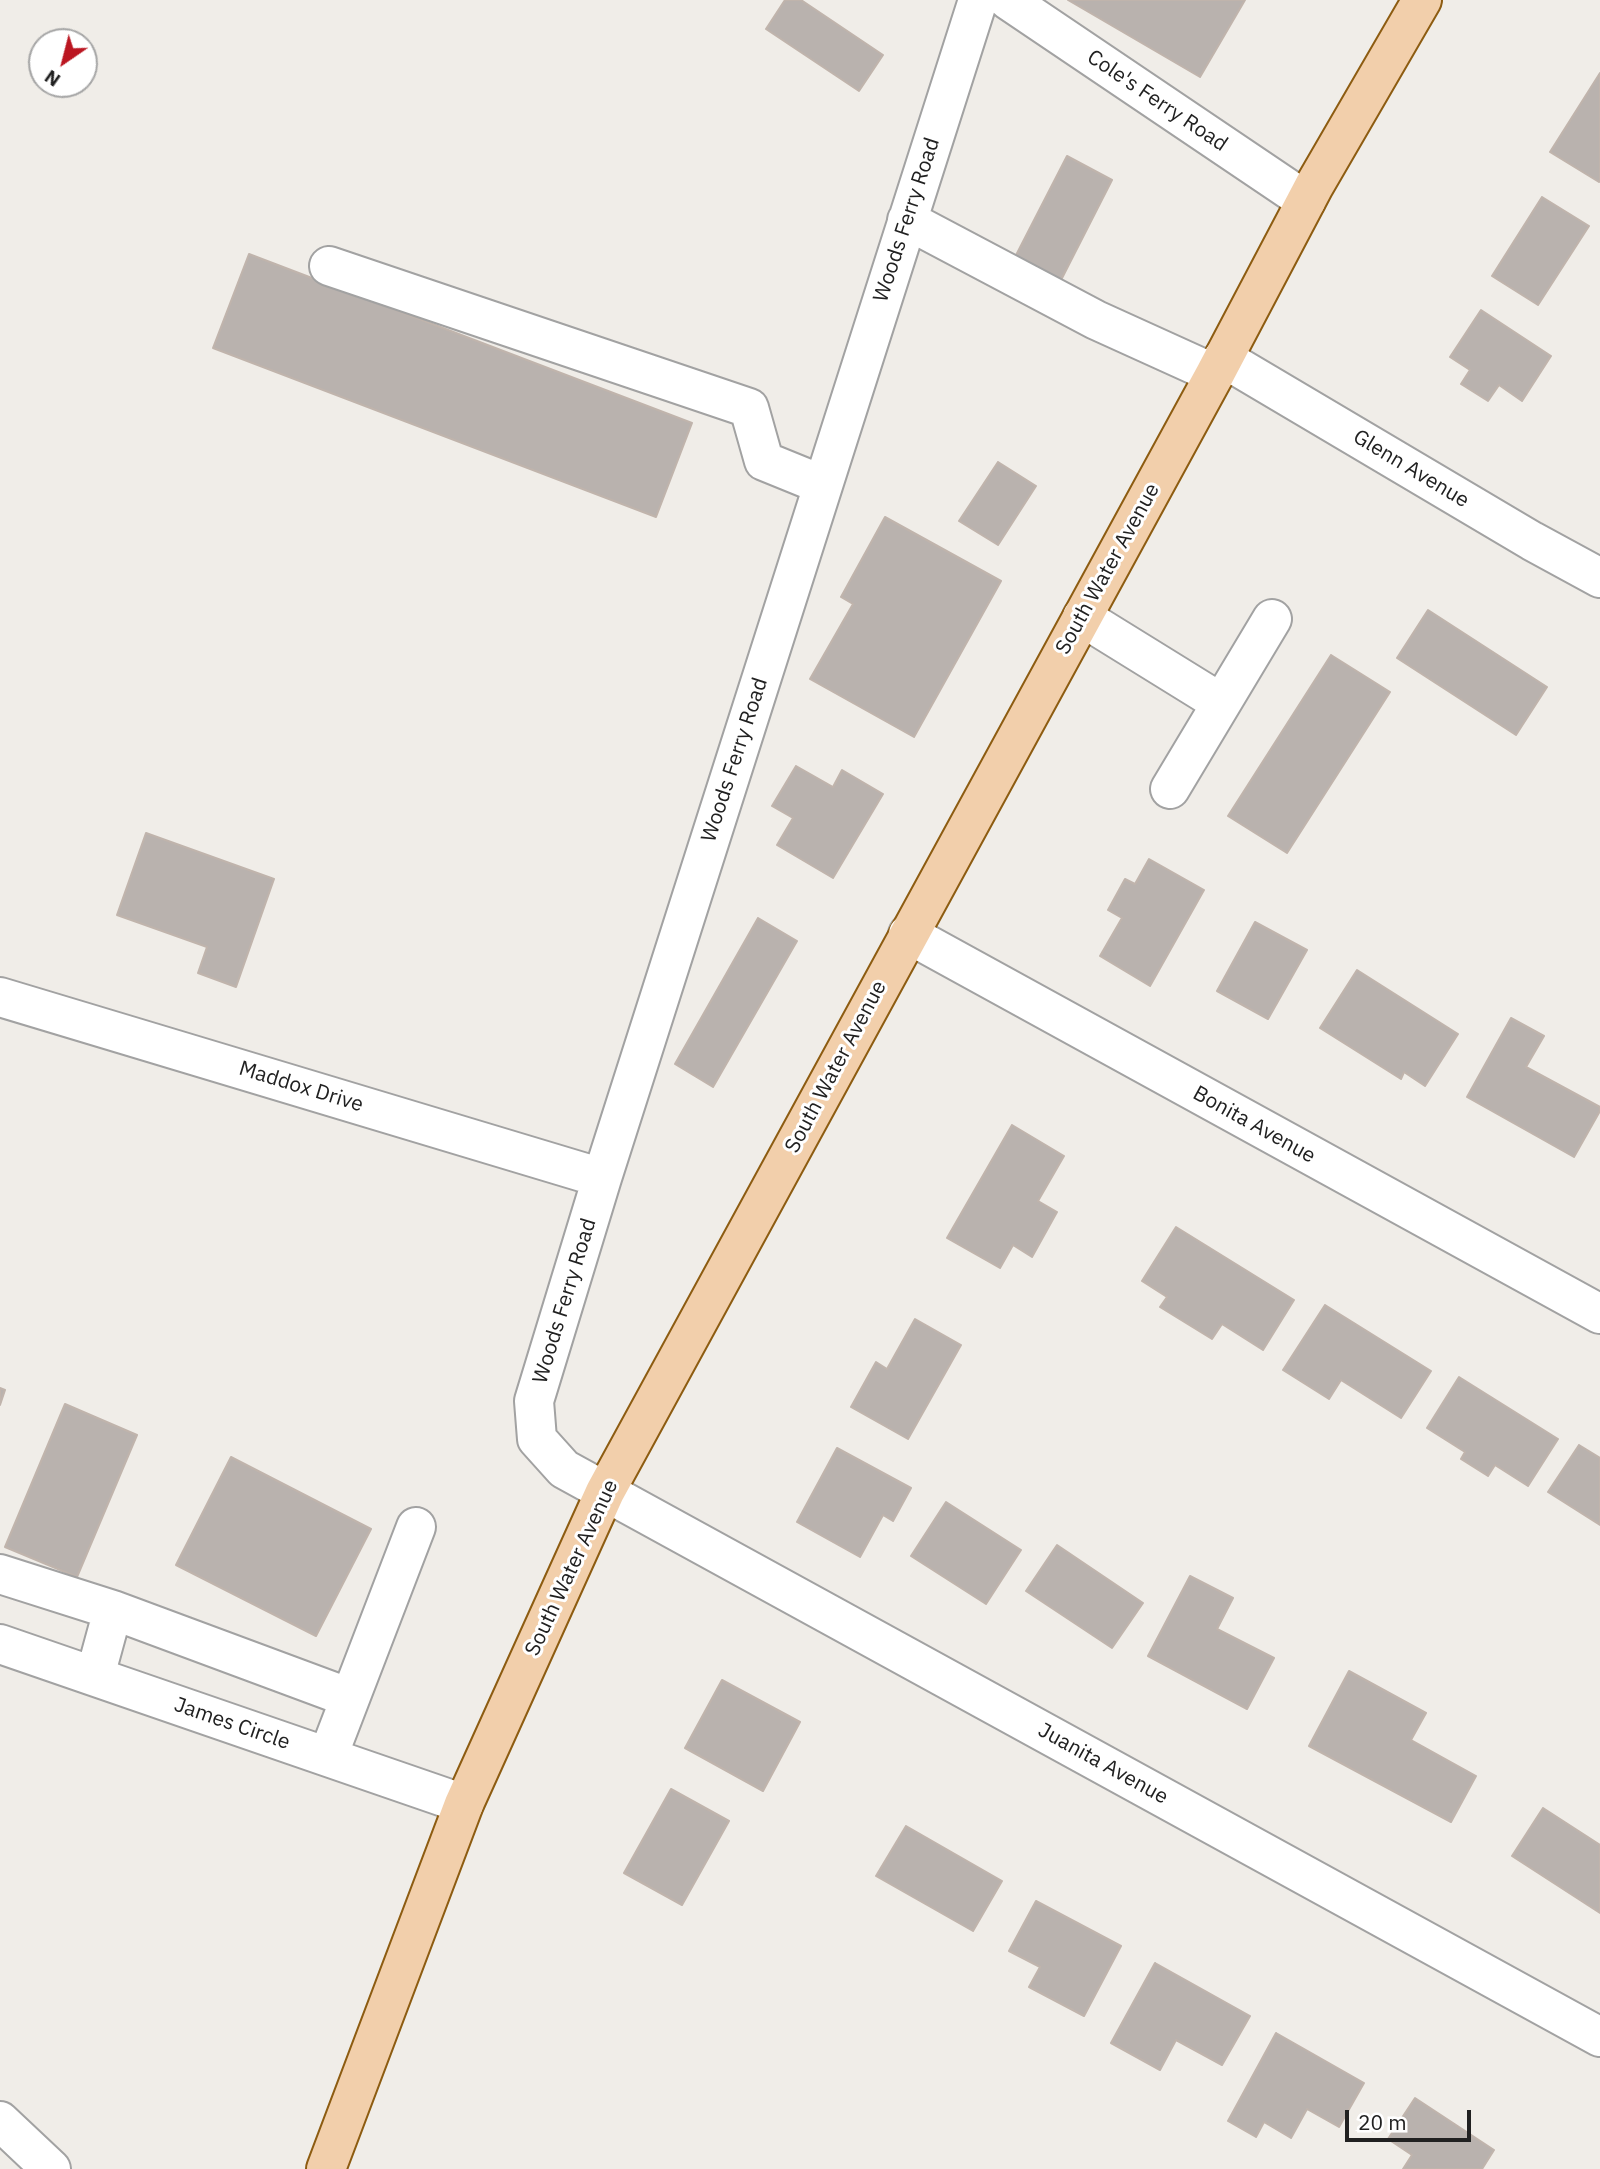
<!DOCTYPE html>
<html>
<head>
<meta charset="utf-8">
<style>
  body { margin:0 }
  #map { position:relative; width:1600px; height:2169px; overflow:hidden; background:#f0ede8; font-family:"IBM Plex Sans",sans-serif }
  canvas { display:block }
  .north { position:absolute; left:28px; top:28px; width:70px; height:70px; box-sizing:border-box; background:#fff; border:2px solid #a6a6a6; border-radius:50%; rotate:215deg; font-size:19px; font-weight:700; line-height:28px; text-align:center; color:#212121 }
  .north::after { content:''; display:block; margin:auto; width:24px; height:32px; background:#bb1621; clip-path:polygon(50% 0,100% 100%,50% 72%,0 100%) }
  .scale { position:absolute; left:1345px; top:2110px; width:126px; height:32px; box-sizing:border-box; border:4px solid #212121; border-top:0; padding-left:9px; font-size:21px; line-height:24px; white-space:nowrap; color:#212121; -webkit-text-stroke:5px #fff; paint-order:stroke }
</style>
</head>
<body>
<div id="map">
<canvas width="1600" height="2169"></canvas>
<div class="north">N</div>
<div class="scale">20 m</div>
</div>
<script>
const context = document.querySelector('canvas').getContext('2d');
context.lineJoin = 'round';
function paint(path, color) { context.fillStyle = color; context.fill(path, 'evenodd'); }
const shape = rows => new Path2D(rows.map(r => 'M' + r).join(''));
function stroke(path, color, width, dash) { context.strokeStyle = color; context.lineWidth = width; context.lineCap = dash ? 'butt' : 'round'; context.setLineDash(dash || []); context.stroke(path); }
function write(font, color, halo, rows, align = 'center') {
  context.font = font + ' "IBM Plex Sans",sans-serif'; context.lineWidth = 6; context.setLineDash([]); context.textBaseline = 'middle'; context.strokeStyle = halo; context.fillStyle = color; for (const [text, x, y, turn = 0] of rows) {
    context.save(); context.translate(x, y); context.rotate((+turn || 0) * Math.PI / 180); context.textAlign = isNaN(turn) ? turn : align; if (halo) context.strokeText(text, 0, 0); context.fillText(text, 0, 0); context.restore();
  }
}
const building = shape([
  [785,0,801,0,883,55,859,91,766,29,785,0],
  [1068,0,1245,0,1200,77,1068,0],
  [1600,73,1600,180,1599,182,1550,152,1600,73],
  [1067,156,1112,180,1058,286,1012,263,1067,156],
  [1542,197,1589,226,1538,305,1492,276,1542,197],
  [249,254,692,423,656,517,213,348,249,254],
  [1481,310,1551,356,1522,401,1499,385,1488,401,1461,384,1470,370,1450,357,1481,310],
  [998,462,1036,486,998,545,959,521,998,462],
  [885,517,1001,581,914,737,810,679,853,604,841,597,885,517],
  [1428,610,1547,687,1516,735,1397,658,1428,610],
  [1331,655,1390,692,1287,853,1228,816,1331,655],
  [796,766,833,787,842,770,883,794,833,878,777,845,793,818,772,806,796,766],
  [146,833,274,879,236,987,198,973,207,947,117,915,146,833],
  [1149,859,1204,890,1150,986,1100,956,1122,918,1108,910,1125,879,1135,884,1149,859],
  [758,918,797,941,713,1087,675,1064,758,918],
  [1255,922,1307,950,1268,1019,1217,991,1255,922],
  [1357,970,1458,1034,1425,1086,1404,1072,1401,1079,1320,1028,1357,970],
  [1511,1018,1544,1036,1526,1067,1600,1107,1600,1111,1574,1157,1467,1097,1511,1018],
  [1012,1125,1064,1156,1038,1201,1057,1212,1032,1257,1013,1245,1000,1268,947,1238,1012,1125],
  [1176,1227,1294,1300,1263,1350,1222,1324,1212,1339,1160,1307,1167,1297,1142,1281,1176,1227],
  [1325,1305,1431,1371,1401,1418,1341,1380,1329,1399,1283,1370,1325,1305],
  [915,1319,961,1345,908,1439,851,1407,876,1362,887,1369,915,1319],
  [1459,1377,1558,1439,1528,1486,1495,1465,1488,1476,1461,1459,1465,1452,1427,1428,1459,1377],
  [0,1388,5,1390,0,1405,0,1388],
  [65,1404,137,1435,77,1577,5,1547,65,1404],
  [1579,1445,1600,1458,1600,1525,1548,1492,1579,1445],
  [837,1448,911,1488,893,1521,883,1515,860,1557,797,1522,837,1448],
  [231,1457,371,1529,316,1636,176,1565,231,1457],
  [946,1502,1021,1550,986,1604,911,1556,946,1502],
  [1057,1545,1143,1603,1112,1648,1026,1591,1057,1545],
  [1190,1576,1233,1598,1217,1629,1274,1658,1247,1709,1148,1656,1190,1576],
  [1349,1671,1426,1713,1411,1740,1476,1776,1451,1822,1309,1746,1349,1671],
  [722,1680,800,1722,763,1791,685,1748,722,1680],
  [671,1789,729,1821,682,1905,624,1873,671,1789],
  [1543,1808,1600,1845,1600,1913,1512,1856,1543,1808],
  [906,1826,1002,1881,973,1931,876,1876,906,1826],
  [1036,1901,1121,1946,1084,2016,1029,1987,1040,1967,1009,1951,1036,1901],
  [1155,1963,1250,2016,1222,2065,1176,2040,1160,2070,1111,2043,1155,1963],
  [1276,2033,1364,2083,1339,2127,1307,2109,1291,2138,1264,2122,1256,2137,1228,2121,1276,2033],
  [1415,2098,1494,2150,1482,2169,1403,2169,1412,2155,1388,2139,1415,2098]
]);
paint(building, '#b9b2ae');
stroke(building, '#c0b4ac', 2);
const minor = shape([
  [978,0,602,1178,534,1401,537,1439,564,1469,1600,2037],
  [1008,0,1306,201],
  [907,220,1096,320,1215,374],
  [329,266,749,408,764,461,823,485],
  [1223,358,1532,541,1600,578],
  [1082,617,1221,703],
  [1170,789,1272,619],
  [908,934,1600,1314],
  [0,997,602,1178],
  [0,1574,113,1610],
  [0,1644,464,1804],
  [95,1676,113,1610,350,1698],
  [328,1756,416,1527],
  [0,2121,51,2169]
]);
const major = shape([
  [326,2169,464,1804,605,1492,1215,374,1314,186,1422,0]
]);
stroke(minor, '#a2a2a2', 42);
stroke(major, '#8d5c11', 42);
stroke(minor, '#fff', 38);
stroke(major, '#f2cfab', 38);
write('21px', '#212121', '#fff', [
  ["Cole's Ferry Road",1157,101,34],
  ["Woods Ferry Road",907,220,-72],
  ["Glenn Avenue",1411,469,31],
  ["South Water Avenue",1108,569,-61],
  ["Woods Ferry Road",735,760,-72],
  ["South Water Avenue",836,1067,-62],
  ["Maddox Drive",301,1087,17],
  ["Bonita Avenue",1254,1125,29],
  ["Woods Ferry Road",565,1301,-73],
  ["South Water Avenue",572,1568,-65],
  ["James Circle",232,1724,19],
  ["Juanita Avenue",1103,1764,29]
]);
</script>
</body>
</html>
